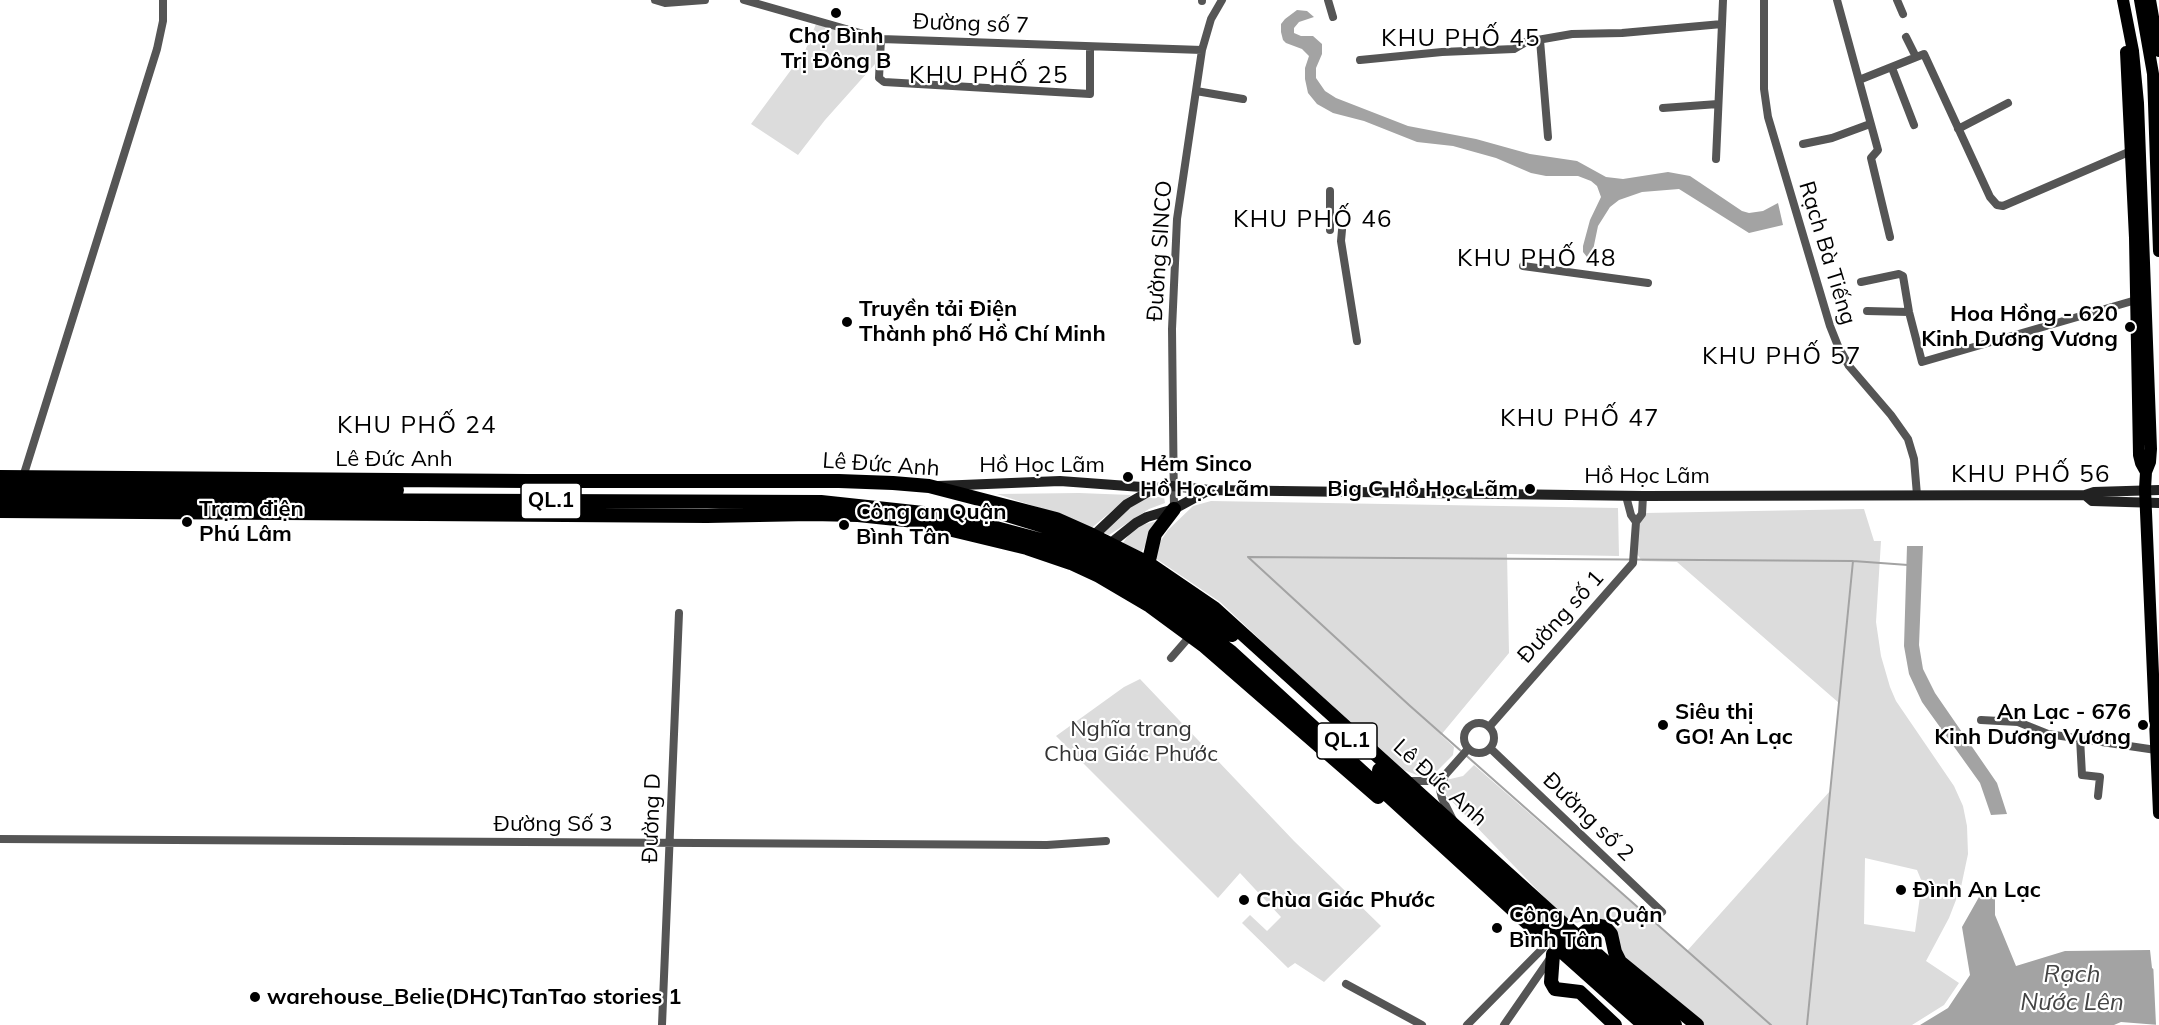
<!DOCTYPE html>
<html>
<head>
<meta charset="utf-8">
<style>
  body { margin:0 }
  canvas { display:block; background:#fff }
</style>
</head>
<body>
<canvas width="2159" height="1025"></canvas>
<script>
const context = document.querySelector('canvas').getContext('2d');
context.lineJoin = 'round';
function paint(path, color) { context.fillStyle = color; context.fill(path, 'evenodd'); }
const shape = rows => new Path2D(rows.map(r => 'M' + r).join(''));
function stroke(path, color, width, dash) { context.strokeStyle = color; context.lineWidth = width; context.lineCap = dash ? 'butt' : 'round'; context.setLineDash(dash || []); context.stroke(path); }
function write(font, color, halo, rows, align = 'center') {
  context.font = font + ' Mulish,sans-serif'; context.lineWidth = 4.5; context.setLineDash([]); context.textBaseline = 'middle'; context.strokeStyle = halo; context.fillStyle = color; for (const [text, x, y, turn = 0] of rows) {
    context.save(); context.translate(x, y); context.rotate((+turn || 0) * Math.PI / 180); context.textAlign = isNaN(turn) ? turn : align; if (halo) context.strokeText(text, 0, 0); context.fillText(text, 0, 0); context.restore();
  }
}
paint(shape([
  [816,24,872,40,875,44,876,51,875,64,825,120,798,155,751,124,805,51],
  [1079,493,1131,495,1089,530,1046,510,997,494],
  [1155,497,1164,497,1165,503,1149,509,1109,535,1103,532,1126,509,1145,498],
  [1211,501,1618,508,1619,556,1507,554,1509,653,1441,735,1454,747,1453,755,1436,772,1422,777,1396,767,1220,602,1155,558,1156,548,1168,530,1193,506],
  [1864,509,1874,541,1881,541,1876,622,1881,656,1890,687,1896,701,1954,786,1963,806,1967,826,1968,854,1961,887,1949,918,1926,961,1959,983,1944,1005,1912,1025,1701,1025,1618,954,1610,923,1589,918,1577,923,1565,919,1444,793,1446,780,1463,776,1474,765,1687,951,1830,791,1839,703,1677,562,1642,561,1637,554,1638,521,1645,513],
  [1865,858,1917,870,1922,882,1915,932,1864,924],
  [1160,520,1141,553,1122,544,1131,532,1142,525],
  [1140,679,1294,841,1381,926,1324,982,1295,963,1288,968,1242,923,1250,915,1267,931,1281,917,1240,873,1218,898,1056,736,1124,687]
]), '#dcdcdc');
paint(shape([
  [1297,10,1307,11,1314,17,1299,22,1294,28,1294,33,1301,36,1313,36,1322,44,1322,54,1316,68,1316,78,1325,91,1336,98,1408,126,1476,139,1530,154,1577,161,1606,177,1623,179,1668,172,1690,176,1742,211,1749,213,1763,211,1778,203,1783,225,1749,233,1679,189,1642,192,1619,200,1610,207,1598,226,1592,255,1587,257,1583,252,1583,246,1590,220,1601,197,1597,186,1591,181,1578,176,1546,176,1531,173,1496,158,1453,146,1417,142,1364,121,1333,113,1317,104,1308,93,1305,79,1305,68,1309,56,1302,49,1286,43,1283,40,1281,32,1281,24,1285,19],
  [1907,546,1923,546,1919,645,1923,669,1935,693,1997,783,2007,814,1991,815,1980,783,1922,702,1909,674,1904,646],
  [1995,896,1995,915,2016,966,2065,951,2150,950,2152,968,2159,973,2159,1025,2121,1022,2114,1025,1920,1025,1948,1008,1970,975,1962,927,1979,897]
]), '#a3a3a3');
paint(shape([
  [2153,961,2155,967,2159,969,2159,1025,2156,1025]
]), '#fff');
stroke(shape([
  [1248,557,1409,705,1771,1025],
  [1248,557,1853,561,1908,565],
  [1807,1025,1853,561]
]), '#a3a3a3', 2);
stroke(shape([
  [655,0,665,3,705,0],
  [744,0,881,39,1202,50],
  [1202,0,1202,1],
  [1328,0,1333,17],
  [1764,0,1764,89,1768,117,1830,326,1838,346,1849,366,1891,415,1908,439,1914,459,1917,495],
  [1837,0,1878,150,1871,158,1890,237],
  [1897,0,1903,14],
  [1906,37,1916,57],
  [881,39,879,78,884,82,1090,94,1090,47],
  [1540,40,1548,137],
  [1360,60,1442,52,1514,49,1526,42,1572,34,1622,33,1722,24,1723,0],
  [1892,68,1914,125],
  [1859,80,1924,54,1990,197,1997,205,2003,206,2131,151],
  [1196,91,1243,99],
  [1663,108,1718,104],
  [1958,129,2008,103],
  [1803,144,1832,138,1870,124],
  [1716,159,1722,24],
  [1330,230,1330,191],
  [1342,230,1341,241,1357,341],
  [1523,266,1648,283],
  [1861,282,1899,274,1903,276,1909,312,1922,362,2136,300],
  [1867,311,1909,312],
  [23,477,157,49,163,21,163,0],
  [1174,509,1172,329,1177,219,1202,50,1211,19,1222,0],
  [1636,522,1642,514,1643,496],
  [1171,658,1191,635],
  [1981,720,2018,722,2048,734,2156,750],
  '1464 738a15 15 0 1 1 30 0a15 15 0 1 1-30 0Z',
  [1489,727,1633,563,1636,522,1631,515,1626,496],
  [2080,738,2082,775,2100,777,2098,796],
  [1490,748,1662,912],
  [1406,781,1430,781,1445,775],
  [1453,820,1442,798,1440,790,1445,775,1468,749],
  [0,839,1047,845,1106,841],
  [1346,984,1422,1025],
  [662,1025,679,613],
  [1467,1025,1550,941],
  [1504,1025,1551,957]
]), '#555', 8);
stroke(shape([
  [938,486,1060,481,1155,488,1172,486,1209,490,1643,496,2085,495,2094,492,2159,490],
  [2085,495,2092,501,2159,503],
  [1088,541,1127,504,1155,488],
  [1106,547,1136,523,1147,517,1174,509,1209,490]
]), '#222', 10);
stroke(shape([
  [2123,0,2133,51,2138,103,2151,449,2150,462,2146,472,2145,489,2159,813],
  [2140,0,2153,74,2159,251],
  [2150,0,2159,51],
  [2126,52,2135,238,2139,455,2141,463,2146,472]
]), '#000', 12);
stroke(shape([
  [0,477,527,481,839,481,893,483,929,486,1056,519,1092,535,1148,563,1214,608,1675,1025],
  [0,489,397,490],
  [0,499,821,502,951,516,1056,544,1106,568,1167,603,1230,651,1533,928,1550,941,1644,1025],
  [0,511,707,516,811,514,858,515,915,521,1027,548,1071,563,1099,576,1150,606,1203,645,1378,797],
  [1004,514,1053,529,1115,557,1182,598,1232,635],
  [1147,569,1155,534,1174,509],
  [1379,770,1567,944,1659,1025],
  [1578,937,1594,925,1605,927,1611,934,1615,952,1620,962,1697,1025],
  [1553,954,1551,982,1555,989,1580,992,1615,1025]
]), '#000', 14);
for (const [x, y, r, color] of [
  [836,13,6,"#000"],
  [847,322,6,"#000"],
  [2130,327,6,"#000"],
  [1128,477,6,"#000"],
  [1530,489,6,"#000"],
  [187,522,6,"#000"],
  [844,525,6,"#000"],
  [1663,725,6,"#000"],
  [2143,725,6,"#000"],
  [1901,890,6,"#000"],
  [1244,900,6,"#000"],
  [1497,928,6,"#000"],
  [255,997,6,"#000"]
]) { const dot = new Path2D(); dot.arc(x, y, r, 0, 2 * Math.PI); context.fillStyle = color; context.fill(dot); stroke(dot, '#fff', 2); }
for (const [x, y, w] of [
  [551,501,60],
  [1347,741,60]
]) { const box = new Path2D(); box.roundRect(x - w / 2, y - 18, w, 36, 4.5); context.fillStyle = '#fff'; context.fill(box); stroke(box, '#000', 1.5); }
write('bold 21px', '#000', null, [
  ["QL.1",551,501],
  ["QL.1",1347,741]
]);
write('22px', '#000', '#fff', [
  ["Đường số 7",971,24,2],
  ["Đường SINCO",1160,251,-86],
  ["Rạch Bà Tiếng",1827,253,73],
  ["Lê Đức Anh",394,459],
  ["Lê Đức Anh",881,465,4],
  ["Hồ Học Lãm",1042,465],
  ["Hồ Học Lãm",1647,476],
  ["Đường số 1",1561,617,-48],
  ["Lê Đức Anh",1440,783,42],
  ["Đường số 2",1588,817,44],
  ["Đường D",652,818,-88],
  ["Đường Số 3",553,824]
]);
write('bold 22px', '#000', '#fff', [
  ["Chợ Bình",836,36,"center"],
  ["Trị Đông B",836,61,"center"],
  ["Truyền tải Điện",859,309],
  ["Thành phố Hồ Chí Minh",859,334],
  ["Hoa Hồng - 620",2118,314,"right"],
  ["Kinh Dương Vương",2118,339,"right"],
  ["Hẻm Sinco",1140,464],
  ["Hồ Học Lãm",1140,489],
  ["Big C Hồ Học Lãm",1518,489,"right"],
  ["Trạm điện",199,509],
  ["Phú Lâm",199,534],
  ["Công an Quận",856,512],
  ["Bình Tân",856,537],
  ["Siêu thị",1675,712],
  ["GO! An Lạc",1675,737],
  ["An Lạc - 676",2131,712,"right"],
  ["Kinh Dương Vương",2131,737,"right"],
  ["Đình An Lạc",1913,890],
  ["Chùa Giác Phước",1256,900],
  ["Công An Quận",1509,915],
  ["Bình Tân",1509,940],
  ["warehouse_Belie(DHC)TanTao stories 1",267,997]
], 'left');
write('22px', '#333', '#fff', [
  ["Nghĩa trang",1131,729],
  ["Chùa Giác Phước",1131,754]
]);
context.letterSpacing = '1.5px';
write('24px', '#000', '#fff', [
  ["KHU PHỐ 45",1461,39],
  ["KHU PHỐ 25",989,76],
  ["KHU PHỐ 46",1313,220],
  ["KHU PHỐ 48",1537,259],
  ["KHU PHỐ 57",1782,357],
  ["KHU PHỐ 47",1580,419],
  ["KHU PHỐ 24",417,426],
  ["KHU PHỐ 56",2031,475]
]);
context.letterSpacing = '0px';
write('italic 24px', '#444', '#fff', [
  ["Rạch",2072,975],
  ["Nước Lên",2072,1003]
]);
</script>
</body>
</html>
